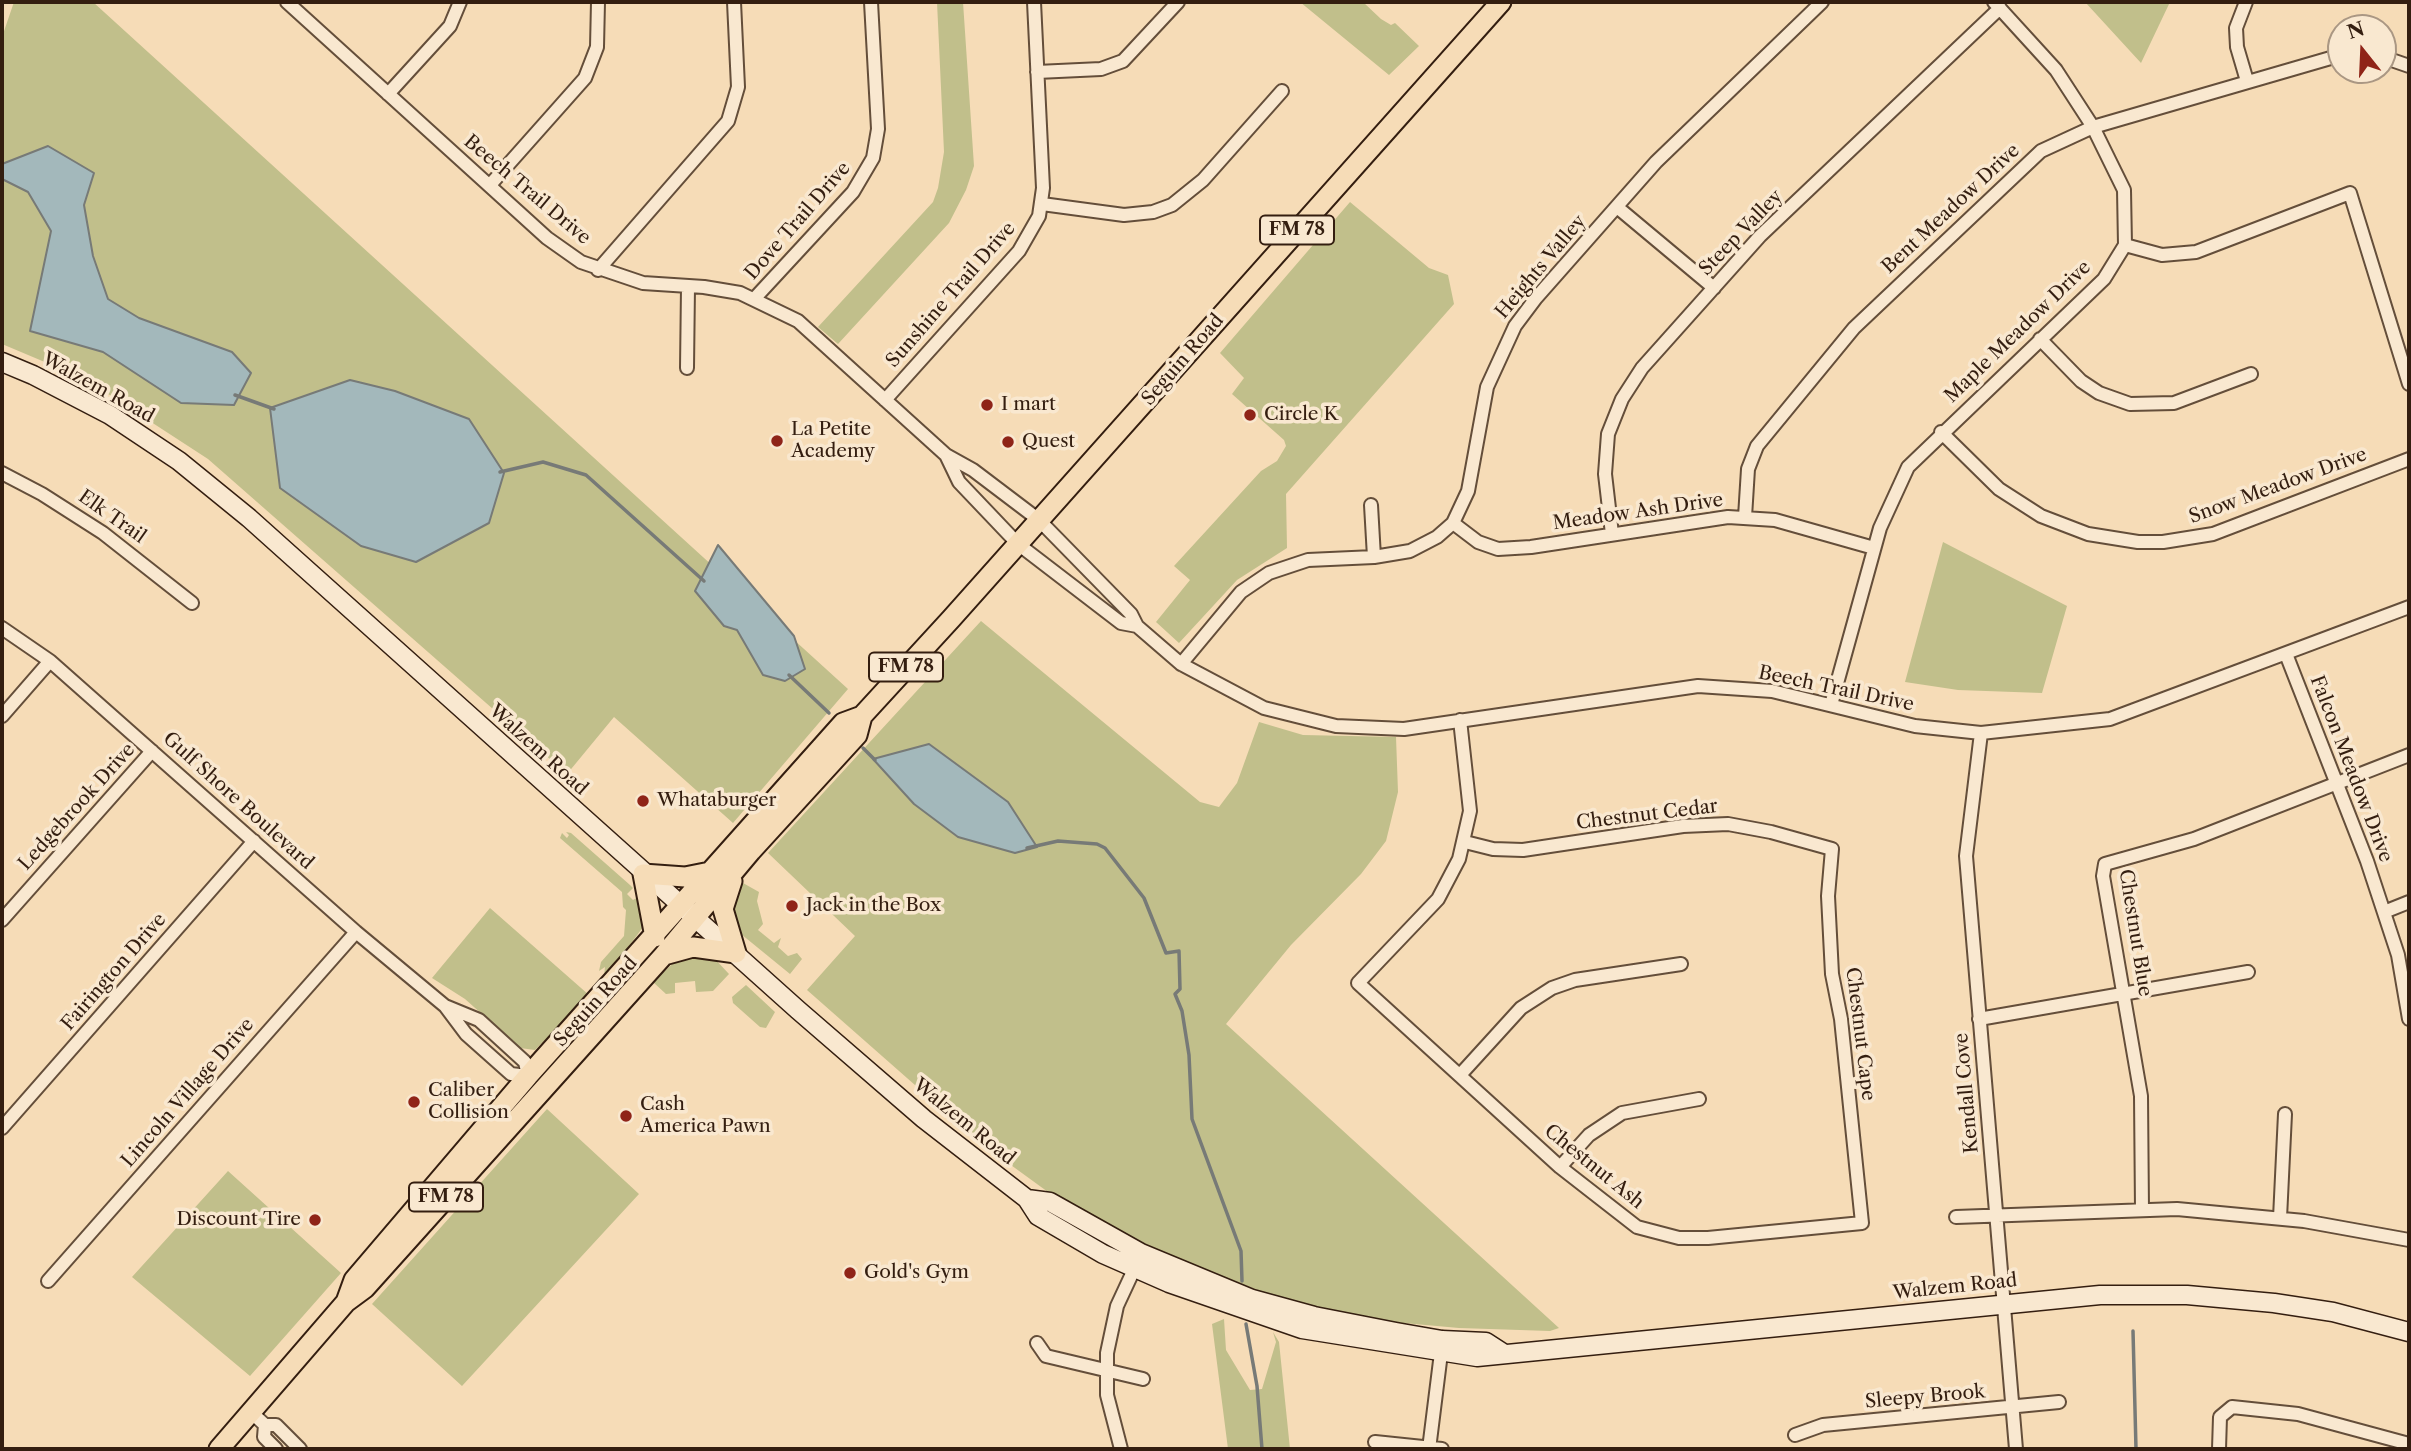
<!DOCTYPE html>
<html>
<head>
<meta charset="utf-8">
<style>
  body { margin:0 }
  #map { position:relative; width:2411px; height:1451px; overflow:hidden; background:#f6dcb7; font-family:"Libre Caslon Text",serif }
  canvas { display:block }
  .frame { position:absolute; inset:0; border:4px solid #341e10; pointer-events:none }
  .north { position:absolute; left:2327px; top:14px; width:70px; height:70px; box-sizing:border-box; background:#f9e8d0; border:2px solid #aa9783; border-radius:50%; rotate:342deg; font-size:19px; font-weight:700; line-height:28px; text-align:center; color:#341e10 }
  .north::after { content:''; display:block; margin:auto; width:24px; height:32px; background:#8f2418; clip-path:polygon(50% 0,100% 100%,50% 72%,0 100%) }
</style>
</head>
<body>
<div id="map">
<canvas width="2411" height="1451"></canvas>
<div class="frame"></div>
<div class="north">N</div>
</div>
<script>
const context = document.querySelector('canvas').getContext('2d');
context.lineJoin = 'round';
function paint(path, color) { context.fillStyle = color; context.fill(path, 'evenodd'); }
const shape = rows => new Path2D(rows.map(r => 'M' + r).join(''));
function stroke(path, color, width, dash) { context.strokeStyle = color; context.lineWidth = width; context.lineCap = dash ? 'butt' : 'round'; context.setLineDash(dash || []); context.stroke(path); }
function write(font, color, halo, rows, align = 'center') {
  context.font = font + ' "Libre Caslon Text",serif'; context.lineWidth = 7; context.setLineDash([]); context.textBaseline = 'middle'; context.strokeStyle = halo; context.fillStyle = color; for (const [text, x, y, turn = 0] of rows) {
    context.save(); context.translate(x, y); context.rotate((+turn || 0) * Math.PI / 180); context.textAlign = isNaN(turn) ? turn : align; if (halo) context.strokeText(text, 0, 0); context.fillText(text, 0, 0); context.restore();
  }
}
paint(shape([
  [14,2,93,2,848,689,733,823,614,717,567,774,208,459,85,379,2,344,2,37],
  [937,2,963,2,974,166,966,190,949,223,838,344,818,327,933,202,938,188,944,152],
  [1300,2,1363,2,1381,19,1391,25,1395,23,1419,46,1389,75],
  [2085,2,2170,2,2141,63],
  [1350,202,1429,268,1448,275,1454,304,1286,494,1287,548,1237,580,1179,643,1156,622,1190,580,1174,566,1261,471,1277,461,1286,446,1284,440,1232,394,1244,378,1220,353],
  [1943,542,2067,606,2042,693,1958,690,1905,682],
  [981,621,1200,802,1219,807,1237,783,1259,722,1303,735,1396,737,1398,792,1386,841,1361,874,1291,945,1226,1024,1559,1328,1550,1331,1459,1328,1359,1319,1270,1295,1163,1253,1048,1192,982,1144,807,990,855,936,768,853],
  [566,832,571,833,630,885,633,888,627,894,633,900,640,896,645,920,643,927,607,976,604,976,605,967,599,971,601,962,624,936,626,910,623,907,622,892,560,838,562,833,567,838,569,835],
  [743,883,759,892,757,901,763,924,758,930,774,943,781,938,778,947,788,956,797,953,802,959,790,974,741,934,732,919,732,899],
  [490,908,589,995,535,1050,520,1048,465,999,432,978],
  [682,955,714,958,729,974,713,991,696,992,695,981,675,983,675,993,666,994,653,982],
  [746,985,775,1012,766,1028,760,1027,733,1003,732,997],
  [547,1109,639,1194,462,1386,372,1304],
  [228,1171,341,1273,250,1376,132,1277],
  [1224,1319,1226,1350,1250,1390,1262,1389,1276,1342,1273,1332,1279,1342,1290,1449,1228,1449,1212,1324]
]), '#c1bf8b');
const water = shape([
  [48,146,94,173,84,205,93,256,108,299,139,318,232,352,251,373,234,405,181,403,103,352,30,331,51,231,28,192,2,179,2,164,48,146],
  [350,380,395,391,469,419,504,473,489,523,416,562,361,546,280,488,270,408,350,380],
  [718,545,794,636,805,669,785,681,763,675,737,630,724,626,695,591,718,545],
  [929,744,1008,802,1037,847,1015,853,958,837,914,804,873,759,929,744]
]);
paint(water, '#a3b8bb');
stroke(water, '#777a77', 2);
stroke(shape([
  [235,395,274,409],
  [500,472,543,462,586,475,704,581],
  [789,675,829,713],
  [863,748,875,760],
  [1027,848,1058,841,1097,844,1105,848,1144,898,1166,953,1179,951,1180,989,1175,994,1182,1011,1189,1055,1192,1119,1241,1251,1242,1281],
  [1246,1324,1257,1386,1262,1449],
  [2133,1331,2136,1449]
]), '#777a77', 3.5);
const street = shape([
  [287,2,547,238,581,262,643,283,704,287,740,293,798,321,946,455,973,470,1039,520,1131,614,1137,626,1181,664,1264,708,1336,726,1404,729,1698,686,1772,691,1915,726,1981,733,2110,719,2409,607],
  [2246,2,2236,28,2237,47,2247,81],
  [2383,57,2409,66],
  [1037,72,1101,69,1123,61,1178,2],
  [388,94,450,26,460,2],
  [490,185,585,78,597,47,598,2],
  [1042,204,1124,215,1153,212,1172,205,1203,180,1282,91],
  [1617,207,1714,288],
  [2125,245,2162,255,2196,252,2350,193,2409,384],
  [598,270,728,121,738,87,734,2],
  [755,298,853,192,873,158,878,129,871,2],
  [2040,339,2081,381,2099,393,2130,404,2174,403,2251,374],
  [687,368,688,287],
  [885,400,1019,251,1039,216,1043,188,1034,2],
  [1941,432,1999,489,2041,516,2088,534,2138,542,2163,542,2213,534,2409,459],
  [946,455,959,482,1018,544,1121,623,1137,626],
  [2,473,42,494,103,533,192,603],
  [1371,505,1374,557],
  [1745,517,1748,469,1757,446,1854,328,2041,151,2093,127,2341,55],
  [1453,523,1478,542,1498,549,1531,547,1728,517,1775,520,1874,548],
  [1612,534,1605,474,1608,434,1622,399,1642,368,1760,236,2000,8],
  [2,628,50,661,356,932,445,1006,466,1034,511,1074,528,1076,525,1062,479,1020,445,1006],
  [2286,654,2367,861,2398,955,2409,1019],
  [1181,664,1241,592,1269,573,1308,560,1374,557,1410,551,1437,537,1453,523,1468,491,1487,387,1515,326,1536,298,1656,162,1822,2],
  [1831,705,1880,528,1908,467,2104,279,2125,245,2124,190,2093,127,2056,70,1994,2],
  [2,716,50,661],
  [1460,720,1470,811,1459,859,1438,899,1358,983,1560,1167,1637,1227,1679,1238,1708,1238,1862,1223,1841,1019,1832,974,1828,896,1832,849,1771,832,1728,824,1683,826,1523,850,1493,849,1465,842],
  [1981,733,1966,856,2016,1449],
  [2384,912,2409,902],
  [2,920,152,751],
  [1979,1019,2248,972],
  [1460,1075,1521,1008,1552,988,1575,980,1681,964],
  [2,1128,254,841],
  [1560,1167,1589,1135,1622,1113,1699,1099],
  [2142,1210,2141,1096,2103,876,2105,864,2194,839,2409,755],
  [1956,1217,2177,1209,2304,1221,2409,1240],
  [2280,1218,2285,1114],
  [48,1281,356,932],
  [1037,1343,1046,1356,1143,1379],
  [251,1412,265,1425,276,1425,300,1449],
  [265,1425,264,1437,276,1449],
  [1795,1435,1823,1425,2059,1402],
  [1375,1442,1442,1449],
  [1121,1449,1107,1395,1107,1353,1117,1306,1137,1263],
  [1429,1449,1441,1353],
  [2219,1449,2220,1417,2232,1407,2298,1414,2409,1444]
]);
const secondary = shape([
  [2,362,33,375,110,415,179,461,249,518,798,1010,924,1119,1027,1199,1038,1216,1103,1254,1169,1283,1302,1329,1477,1357,2100,1295,2187,1295,2274,1303,2333,1312,2409,1332],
  [1027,1199,1050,1202,1141,1253,1252,1299,1314,1316,1396,1332,1442,1340,1486,1342,1503,1353]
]);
const primary = shape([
  [732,881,723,909,736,953],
  [655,937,643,874,685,877,710,872],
  [664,955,693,947,736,953],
  [346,1302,354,1280,528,1076,843,723,862,716,951,619,1501,2],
  [219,1449,346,1302,365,1288,663,956,751,851,857,735,862,716]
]);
stroke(street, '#644e3a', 16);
stroke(secondary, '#341e10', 21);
stroke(primary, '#341e10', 23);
stroke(street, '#f9e8d0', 12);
stroke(secondary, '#f9e8d0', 18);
stroke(primary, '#f6dcb7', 19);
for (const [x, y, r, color] of [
  [987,405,7,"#8f2418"],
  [1250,415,7,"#8f2418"],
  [777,441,7,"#8f2418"],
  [1008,442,7,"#8f2418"],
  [643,801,7,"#8f2418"],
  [792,906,7,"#8f2418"],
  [414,1102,7,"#8f2418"],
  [626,1116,7,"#8f2418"],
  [315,1220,7,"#8f2418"],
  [850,1273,7,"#8f2418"]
]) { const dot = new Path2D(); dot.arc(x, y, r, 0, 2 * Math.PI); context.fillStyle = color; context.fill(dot); stroke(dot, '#f9e8d0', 2.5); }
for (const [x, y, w] of [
  [1297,230,74],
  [906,667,74],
  [446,1197,74]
]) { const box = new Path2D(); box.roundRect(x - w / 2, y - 14.5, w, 29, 5); context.fillStyle = '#f9e8d0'; context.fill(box); stroke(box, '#341e10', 2); }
write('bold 18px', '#341e10', null, [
  ["FM 78",1297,230],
  ["FM 78",906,667],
  ["FM 78",446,1197]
]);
write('19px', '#341e10', '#f9e8d0', [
  ["Beech Trail Drive",527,190,40],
  ["Bent Meadow Drive",1951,209,-43],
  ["Dove Trail Drive",798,221,-49],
  ["Steep Valley",1741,233,-46],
  ["Heights Valley",1541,267,-50],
  ["Sunshine Trail Drive",951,295,-49],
  ["Maple Meadow Drive",2018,332,-44],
  ["Seguin Road",1183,360,-49],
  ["Walzem Road",98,388,29],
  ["Snow Meadow Drive",2278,486,-20],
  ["Meadow Ash Drive",1638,512,-8],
  ["Elk Trail",112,517,35],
  ["Beech Trail Drive",1836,689,12],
  ["Walzem Road",538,750,42],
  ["Falcon Meadow Drive",2351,769,69],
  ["Gulf Shore Boulevard",238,801,42],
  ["Ledgebrook Drive",77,807,-48],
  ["Chestnut Cedar",1647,815,-7],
  ["Chestnut Blue",2135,933,81],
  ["Fairington Drive",114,972,-49],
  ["Seguin Road",596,1002,-48],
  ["Chestnut Cape",1860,1034,83],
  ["Lincoln Village Drive",188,1093,-49],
  ["Kendall Cove",1967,1093,-95],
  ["Walzem Road",964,1122,39],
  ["Chestnut Ash",1594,1167,39],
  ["Walzem Road",1955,1287,-6],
  ["Sleepy Brook",1925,1397,-5]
]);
write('19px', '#341e10', '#f9e8d0', [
  ["I mart",1001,405],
  ["Circle K",1264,415],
  ["La Petite",791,430],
  ["Academy",791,452],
  ["Quest",1022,442],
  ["Whataburger",657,801],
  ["Jack in the Box",806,906],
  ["Caliber",428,1091],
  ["Collision",428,1113],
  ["Cash",640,1105],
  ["America Pawn",640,1127],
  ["Discount Tire",301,1220,"right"],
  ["Gold's Gym",864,1273]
], 'left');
</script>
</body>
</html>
